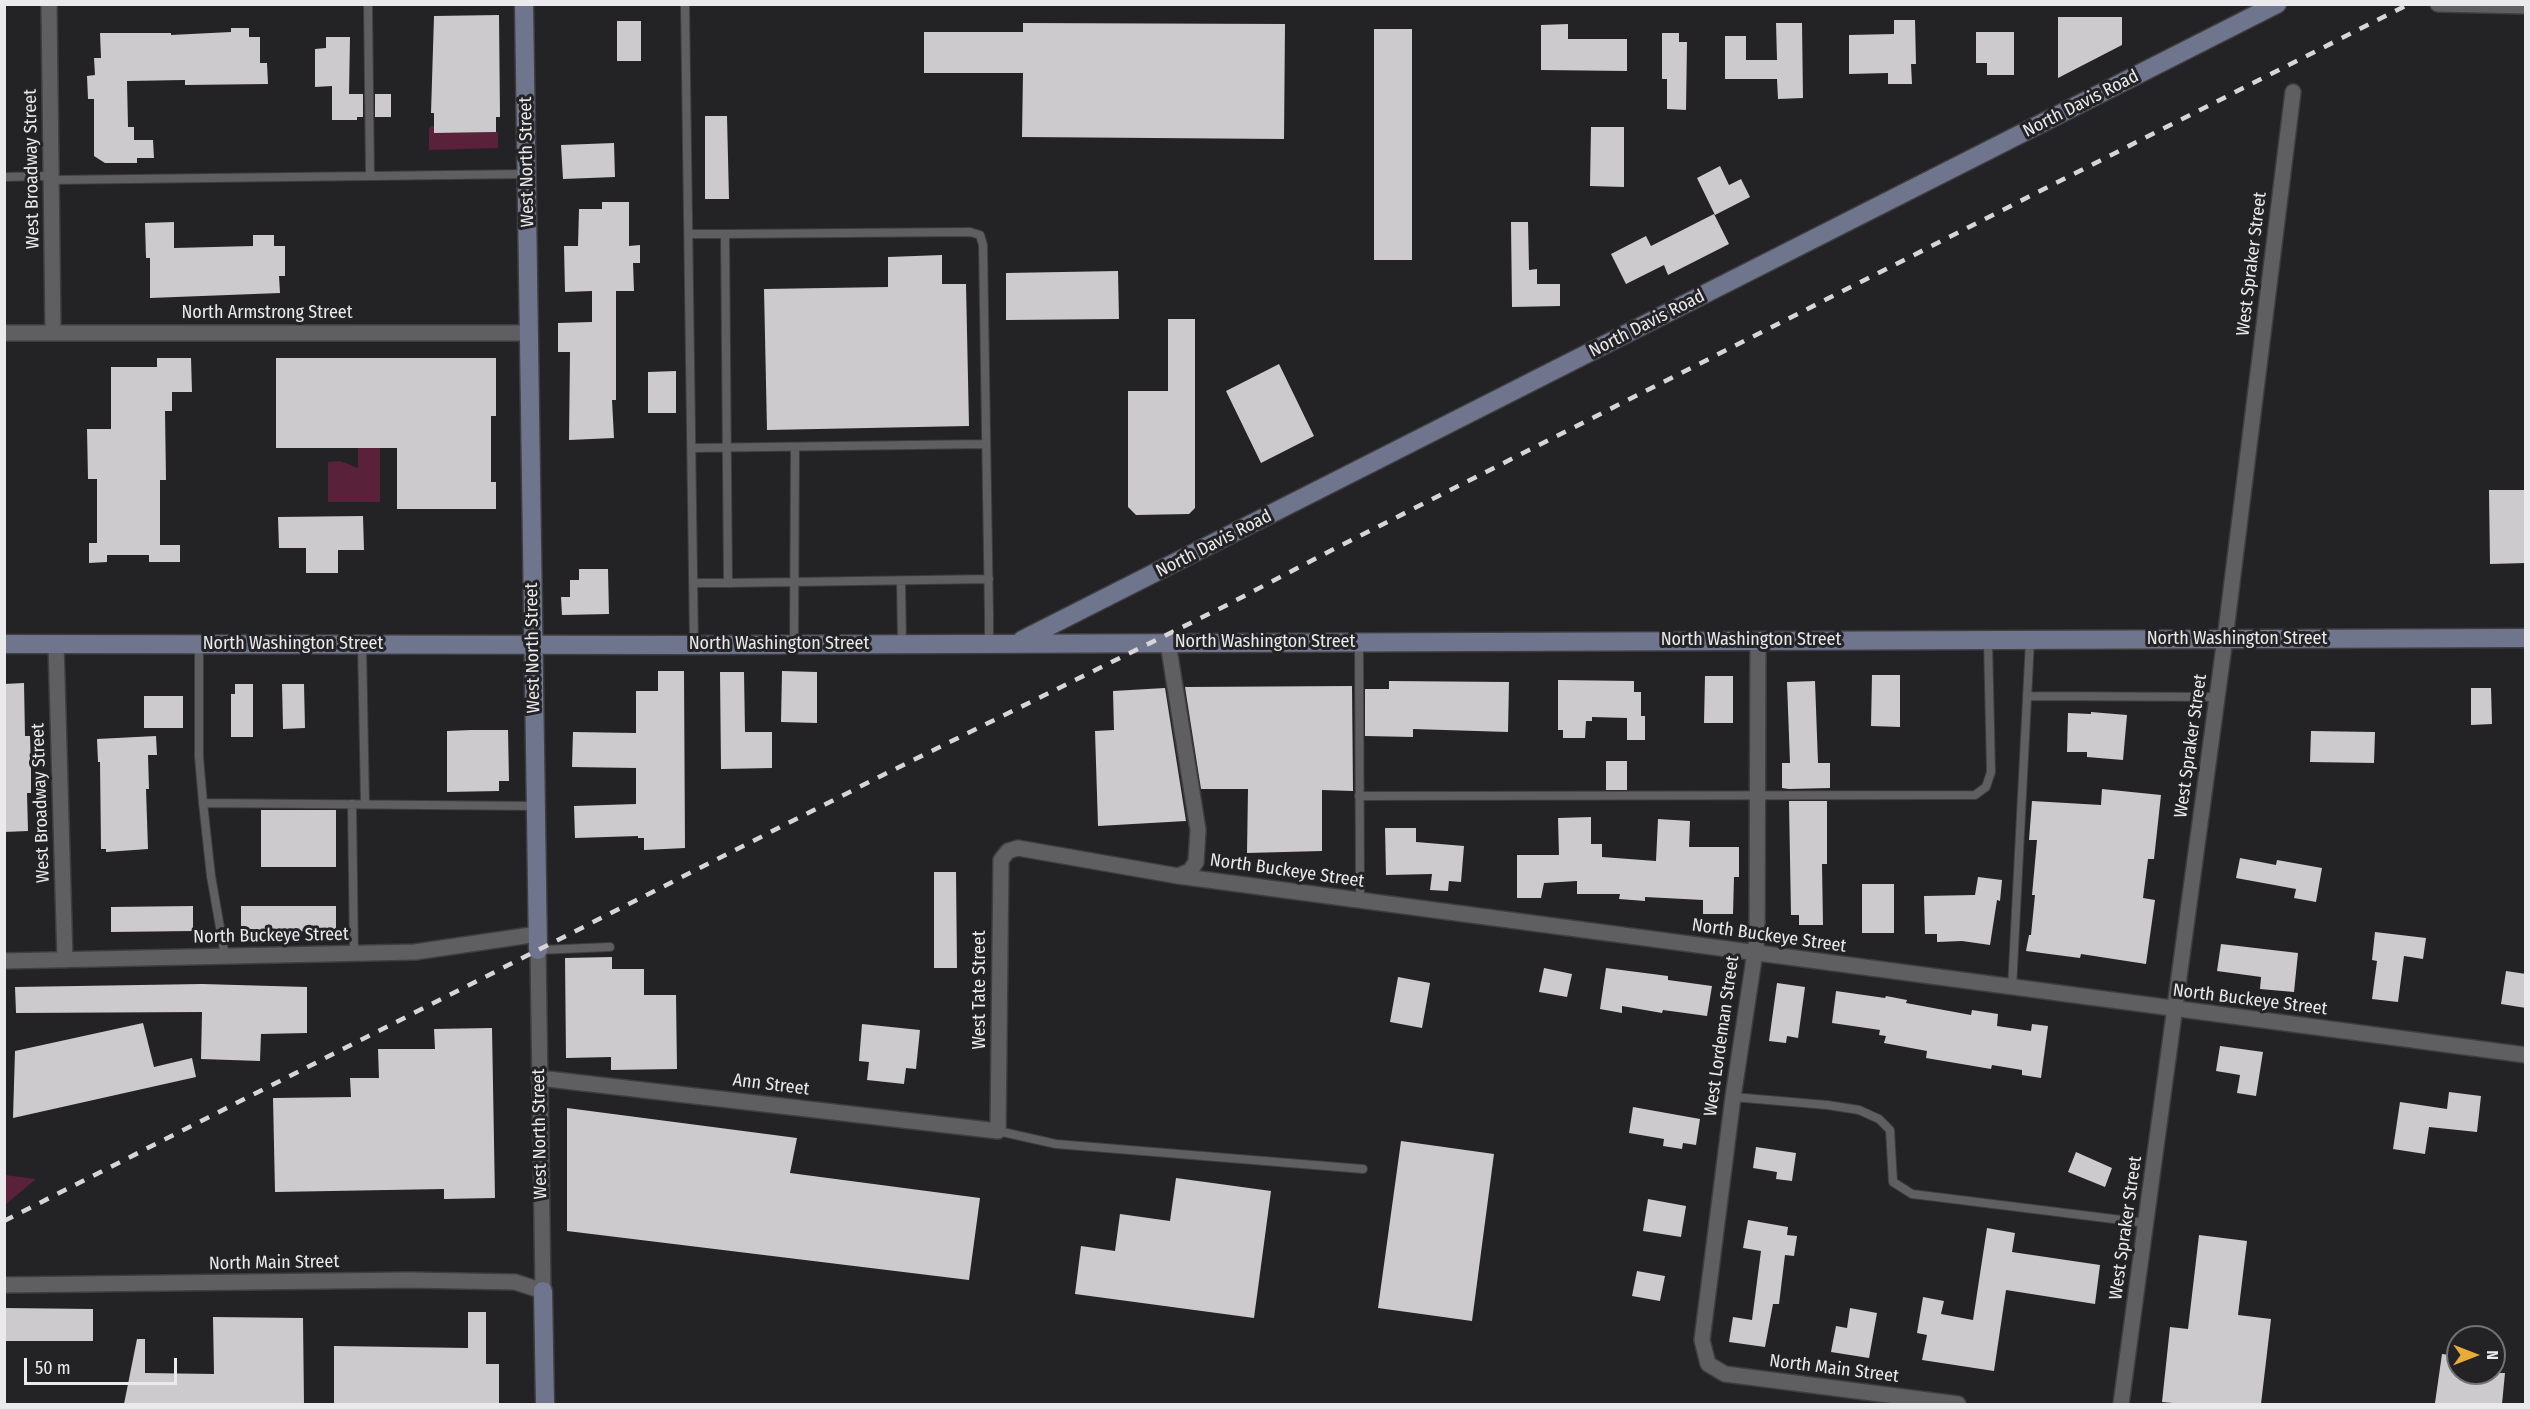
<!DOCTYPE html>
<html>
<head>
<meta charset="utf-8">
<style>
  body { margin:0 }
  #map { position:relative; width:2530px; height:1409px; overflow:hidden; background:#232225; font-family:"Fira Sans Condensed",sans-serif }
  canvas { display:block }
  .frame { position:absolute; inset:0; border:6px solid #eae9eb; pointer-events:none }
  .north { position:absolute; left:2446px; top:1325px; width:60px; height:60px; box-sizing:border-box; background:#232225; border:2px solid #737274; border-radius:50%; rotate:90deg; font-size:16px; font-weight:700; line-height:24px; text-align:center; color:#eae9eb }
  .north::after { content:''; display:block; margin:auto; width:21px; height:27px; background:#e9ab38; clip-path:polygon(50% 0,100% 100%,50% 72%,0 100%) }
  .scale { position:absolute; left:24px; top:1358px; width:153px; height:27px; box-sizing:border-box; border:3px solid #eae9eb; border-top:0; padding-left:8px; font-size:18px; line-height:21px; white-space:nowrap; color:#eae9eb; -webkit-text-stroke:4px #232225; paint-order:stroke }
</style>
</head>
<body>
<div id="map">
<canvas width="2530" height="1409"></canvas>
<div class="frame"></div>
<div class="north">N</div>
<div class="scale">50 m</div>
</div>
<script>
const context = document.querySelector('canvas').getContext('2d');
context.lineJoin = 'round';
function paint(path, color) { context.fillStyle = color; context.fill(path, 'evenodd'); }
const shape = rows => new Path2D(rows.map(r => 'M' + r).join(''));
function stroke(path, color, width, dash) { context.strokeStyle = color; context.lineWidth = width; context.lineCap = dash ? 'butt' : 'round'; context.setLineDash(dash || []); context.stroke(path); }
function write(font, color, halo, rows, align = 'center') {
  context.font = font + ' "Fira Sans Condensed",sans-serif'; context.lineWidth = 6; context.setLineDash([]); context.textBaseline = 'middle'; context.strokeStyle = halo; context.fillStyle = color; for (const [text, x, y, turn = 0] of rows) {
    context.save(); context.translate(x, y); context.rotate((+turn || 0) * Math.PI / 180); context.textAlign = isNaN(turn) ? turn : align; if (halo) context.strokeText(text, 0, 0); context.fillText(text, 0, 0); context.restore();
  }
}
paint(shape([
  [431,126,434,126,435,133,498,132,498,148,429,150,429,129],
  [358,448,380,448,380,502,328,502,328,462,340,461,358,468],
  [5,1175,36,1179,5,1205]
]), '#5a213b');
paint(shape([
  [499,15,500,117,496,117,496,132,434,133,434,113,431,113,434,16],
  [2058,17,2122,17,2122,45,2058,78],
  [1894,20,1915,20,1916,64,1911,64,1912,84,1888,84,1888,73,1849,74,1849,35,1894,34],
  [617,21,641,21,641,61,617,61],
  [1023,23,1285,24,1284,139,1022,137,1023,73,924,73,924,32,1023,32],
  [1776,23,1802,23,1803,98,1778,99,1777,79,1725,79,1725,36,1746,36,1746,60,1777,60],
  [1568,24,1568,39,1627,39,1627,71,1541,70,1541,25],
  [231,28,249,28,249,37,260,37,260,63,267,63,268,84,185,85,185,80,127,81,128,127,134,127,134,140,153,140,154,158,137,158,137,163,105,163,94,156,94,99,88,99,87,76,95,75,94,58,101,58,100,33,171,33,171,35,231,32],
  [1374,29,1412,29,1412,260,1374,260],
  [1976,32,2014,32,2014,75,1987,75,1987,63,1976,63],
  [1662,33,1679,33,1679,42,1687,42,1686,110,1667,109,1667,79,1662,79],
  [326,37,350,37,349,94,363,94,363,117,357,117,357,120,332,120,332,86,315,87,315,49,326,48],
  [375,94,391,94,391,117,375,117],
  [705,116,727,116,729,199,705,199],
  [1591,127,1624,127,1624,187,1590,186],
  [614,143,615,177,563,179,561,145],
  [1720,166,1729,185,1741,179,1750,197,1715,215,1697,178],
  [602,202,629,202,629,246,640,245,640,263,633,263,634,291,616,291,616,400,612,400,614,438,569,440,570,352,558,352,558,323,592,322,592,291,565,292,564,246,578,246,579,209,602,209],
  [1714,214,1729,244,1668,275,1664,265,1626,284,1611,254,1646,236,1651,246],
  [174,222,174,248,253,246,253,235,274,235,274,246,285,246,285,276,279,276,280,293,150,298,150,258,146,258,145,223],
  [1511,222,1528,222,1529,270,1537,269,1537,284,1560,284,1560,306,1512,307],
  [942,255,942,284,966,284,969,426,767,430,764,289,888,287,888,257],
  [1118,271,1119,319,1006,320,1006,273],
  [1168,319,1195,319,1195,508,1189,514,1136,515,1128,507,1128,391,1168,391],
  [157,358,191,358,192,392,172,392,172,411,165,411,166,480,160,480,160,545,180,545,180,562,149,562,149,555,107,555,107,562,89,563,89,543,97,543,97,479,88,479,87,429,111,429,111,367,157,367],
  [276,358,496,358,496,416,491,416,491,482,496,482,496,509,397,509,397,448,276,448],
  [1279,364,1314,436,1261,463,1226,391],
  [676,371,676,413,648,413,648,372],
  [2489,490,2526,490,2526,563,2490,564],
  [363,516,364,550,338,550,338,573,306,573,306,548,279,548,278,517],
  [579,569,608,569,609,614,562,615,561,597,570,597,570,580,579,580],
  [658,671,684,671,685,848,644,850,644,838,638,838,638,836,575,838,574,806,636,804,636,768,572,767,573,732,636,733,636,691,658,691],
  [782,671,817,672,817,723,781,722],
  [720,672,744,672,745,732,772,732,772,768,721,769],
  [1872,675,1900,675,1900,727,1871,726],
  [1705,676,1733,676,1733,723,1704,723],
  [1558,680,1634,681,1634,692,1641,692,1641,716,1645,716,1645,740,1627,740,1627,718,1592,717,1592,721,1586,721,1585,738,1563,738,1563,730,1558,730],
  [1389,681,1509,682,1508,732,1413,729,1413,737,1365,736,1365,689,1389,689],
  [1815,681,1818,763,1830,763,1830,788,1789,789,1782,788,1782,763,1790,763,1787,682],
  [24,683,25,736,30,736,31,768,31,793,27,793,28,831,4,832,4,684],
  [235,684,253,684,253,737,231,737,231,694,235,694],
  [282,684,304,684,305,728,283,729],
  [1352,686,1353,791,1322,790,1322,851,1247,853,1248,789,1201,789,1185,687],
  [1165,688,1186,821,1098,826,1095,731,1114,730,1113,691],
  [2471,688,2491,688,2492,724,2471,725],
  [144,696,183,696,183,728,144,728],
  [2091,712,2127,715,2123,760,2087,757,2087,752,2067,752,2068,713,2091,714],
  [471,730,508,730,509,781,499,781,499,791,447,792,447,731],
  [2311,731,2375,732,2374,763,2310,762],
  [156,736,157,755,148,755,149,789,146,789,148,849,106,852,106,849,101,849,100,762,98,762,97,739],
  [1606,761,1627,761,1627,790,1606,790],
  [2102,789,2161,795,2154,859,2148,859,2143,898,2155,900,2146,964,2081,954,2080,958,2026,951,2029,935,2031,935,2035,895,2032,895,2037,840,2029,840,2032,801,2101,805],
  [1789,801,1827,801,1827,864,1822,864,1823,925,1799,925,1799,915,1791,915],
  [261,810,336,810,336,867,261,867],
  [1591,817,1591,844,1602,844,1602,857,1656,861,1658,819,1690,821,1689,847,1739,847,1739,877,1734,877,1733,914,1703,914,1703,900,1645,897,1645,901,1619,899,1620,894,1577,894,1577,881,1544,883,1541,898,1517,898,1517,855,1559,855,1558,818],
  [1385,828,1416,828,1416,842,1464,846,1461,882,1449,881,1448,891,1430,890,1432,874,1386,875],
  [2240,858,2276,865,2277,860,2322,868,2316,902,2294,898,2296,889,2236,878],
  [934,872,956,872,957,968,934,968],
  [1978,877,2002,880,2000,901,1997,900,1990,945,1962,941,1937,942,1937,934,1925,934,1924,896,1975,895],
  [1862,884,1894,884,1894,933,1862,933],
  [193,906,193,931,111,932,111,907],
  [241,906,336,906,336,931,241,932],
  [2375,932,2426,938,2423,959,2404,956,2398,1002,2372,999,2377,961,2372,960],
  [2221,944,2298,953,2294,992,2260,989,2261,977,2217,971],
  [612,957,612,969,644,969,644,995,676,995,677,1069,611,1070,611,1057,566,1058,565,958],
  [1544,968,1572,974,1567,997,1539,992],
  [1606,968,1668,976,1668,980,1712,986,1707,1016,1663,1010,1662,1013,1622,1006,1622,1013,1600,1009],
  [2506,971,2526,974,2526,1008,2501,1004],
  [1398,977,1430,983,1422,1028,1390,1022],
  [1777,983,1805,987,1798,1038,1787,1036,1786,1043,1769,1041],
  [202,984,307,987,307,1033,261,1034,260,1061,201,1059,202,1012,16,1013,15,987],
  [1836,991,1885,998,1886,996,1907,1000,1906,1003,1971,1015,1972,1010,1998,1014,1997,1026,2031,1031,2032,1024,2048,1026,2041,1078,2022,1075,2022,1070,1992,1065,1991,1069,1926,1058,1927,1051,1884,1043,1886,1036,1879,1035,1880,1030,1832,1023],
  [143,1023,154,1067,192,1058,196,1077,13,1118,15,1051],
  [862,1024,920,1030,916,1069,906,1068,904,1084,867,1080,869,1062,859,1061],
  [492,1028,495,1198,444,1199,444,1189,275,1192,273,1098,351,1097,350,1078,379,1078,378,1049,435,1049,434,1029],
  [2220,1046,2263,1052,2256,1096,2237,1093,2240,1075,2216,1071],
  [2449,1092,2481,1096,2477,1132,2429,1127,2425,1154,2393,1149,2400,1102,2447,1109],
  [1633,1107,1700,1119,1696,1145,1683,1143,1682,1149,1663,1146,1664,1139,1629,1133],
  [567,1108,797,1138,790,1173,980,1198,969,1280,567,1231],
  [1401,1141,1494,1154,1472,1321,1378,1308],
  [1756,1147,1796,1153,1792,1181,1776,1179,1777,1172,1753,1168],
  [2076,1152,2112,1168,2105,1187,2068,1172],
  [1176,1178,1271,1191,1254,1318,1075,1294,1081,1246,1115,1251,1120,1214,1170,1221],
  [1648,1199,1686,1206,1681,1237,1643,1231],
  [1748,1220,1788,1227,1787,1235,1797,1236,1794,1256,1785,1255,1779,1304,1773,1304,1765,1347,1729,1342,1733,1317,1752,1320,1761,1251,1743,1248],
  [1987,1228,2015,1233,2012,1252,2100,1265,2095,1304,2006,1290,1994,1371,1922,1360,1927,1335,1917,1333,1923,1297,1944,1301,1941,1314,1973,1320],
  [2199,1235,2247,1241,2238,1315,2271,1319,2261,1404,2184,1404,2162,1402,2170,1327,2188,1329],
  [1637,1271,1665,1276,1660,1301,1632,1296],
  [4,1308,93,1309,93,1341,4,1341],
  [1850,1308,1877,1313,1869,1358,1831,1352,1836,1326,1847,1328],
  [468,1312,486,1312,486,1364,499,1364,499,1404,334,1404,334,1346,468,1348],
  [213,1317,303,1318,304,1404,124,1404,137,1339,145,1339,145,1373,214,1374],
  [2442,1354,2458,1356,2458,1373,2505,1373,2502,1404,2435,1403]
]), '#cdcacd');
const lane = shape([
  [685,4,694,645],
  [370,176,527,174],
  [4,177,45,176,51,180,370,176,368,4],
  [690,234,725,234],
  [692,448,986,444],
  [989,579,728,583,725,234,970,232,980,235,983,245,989,616,989,643],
  [901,581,902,643],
  [693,583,728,583],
  [794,643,795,447],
  [1359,643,1360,900],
  [362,645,365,804],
  [199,646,199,757,203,803,211,876,225,956],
  [2027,696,2217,697],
  [1359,796,1975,795,1986,787,1991,772,1988,641],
  [203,803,535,806],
  [352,804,354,954],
  [539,950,610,947],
  [2012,988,2030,641],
  [1733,1097,1827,1105,1859,1110,1879,1119,1890,1130,1893,1182,1912,1194,2146,1223],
  [998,1131,1056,1144,1363,1169]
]);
const street = shape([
  [49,4,53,333],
  [2438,4,2526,6],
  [4,333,529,333],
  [1758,640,1757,939,1733,1097,1702,1340,1708,1364,1725,1374,1958,1404],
  [1168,643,1198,830,1196,862,1190,871,1178,876],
  [56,644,65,960],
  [4,961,415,952,538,934],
  [539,1078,998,1131,1001,860,1008,851,1018,848,1178,876,2526,1055],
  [4,1285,409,1280,515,1282,543,1291,538,950],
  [2121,1404,2225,639,2293,92]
]);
const secondary = shape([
  [524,4,538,950],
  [1022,640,2277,4],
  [4,644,694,645,2526,638],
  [543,1291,545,1404]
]);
stroke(lane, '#3e3d3f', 10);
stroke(street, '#3e3d3f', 18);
stroke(secondary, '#3e3d3f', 21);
stroke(lane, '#5f5e61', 8);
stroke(street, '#5f5e61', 15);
stroke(secondary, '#6f758d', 18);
stroke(shape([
  [4,1221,883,775,1225,606,1330,551,2409,4]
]), '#d6d5d7', 4.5, [10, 10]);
write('18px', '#eae9eb', '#232225', [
  ["North Davis Road",2081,104,-27],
  ["West North Street",527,162,-91],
  ["West Broadway Street",32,169,-91],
  ["West Spraker Street",2252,264,-83],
  ["North Armstrong Street",267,313],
  ["North Davis Road",1647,324,-27],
  ["North Davis Road",1214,544,-27],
  ["North Washington Street",2237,639],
  ["North Washington Street",1751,640],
  ["North Washington Street",1265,642],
  ["North Washington Street",293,644],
  ["North Washington Street",779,644],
  ["West North Street",533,648,-91],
  ["West Spraker Street",2191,746,-82],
  ["West Broadway Street",41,803,-92],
  ["North Buckeye Street",1287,871,8],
  ["North Buckeye Street",271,936,-1],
  ["North Buckeye Street",1769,936,8],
  ["West Tate Street",980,990,-90],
  ["North Buckeye Street",2250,1000,7],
  ["West Lordeman Street",1722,1036,-82],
  ["Ann Street",771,1085,7],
  ["West North Street",540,1134,-91],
  ["West Spraker Street",2126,1228,-82],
  ["North Main Street",274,1263,-1],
  ["North Main Street",1834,1369,7]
]);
</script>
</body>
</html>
